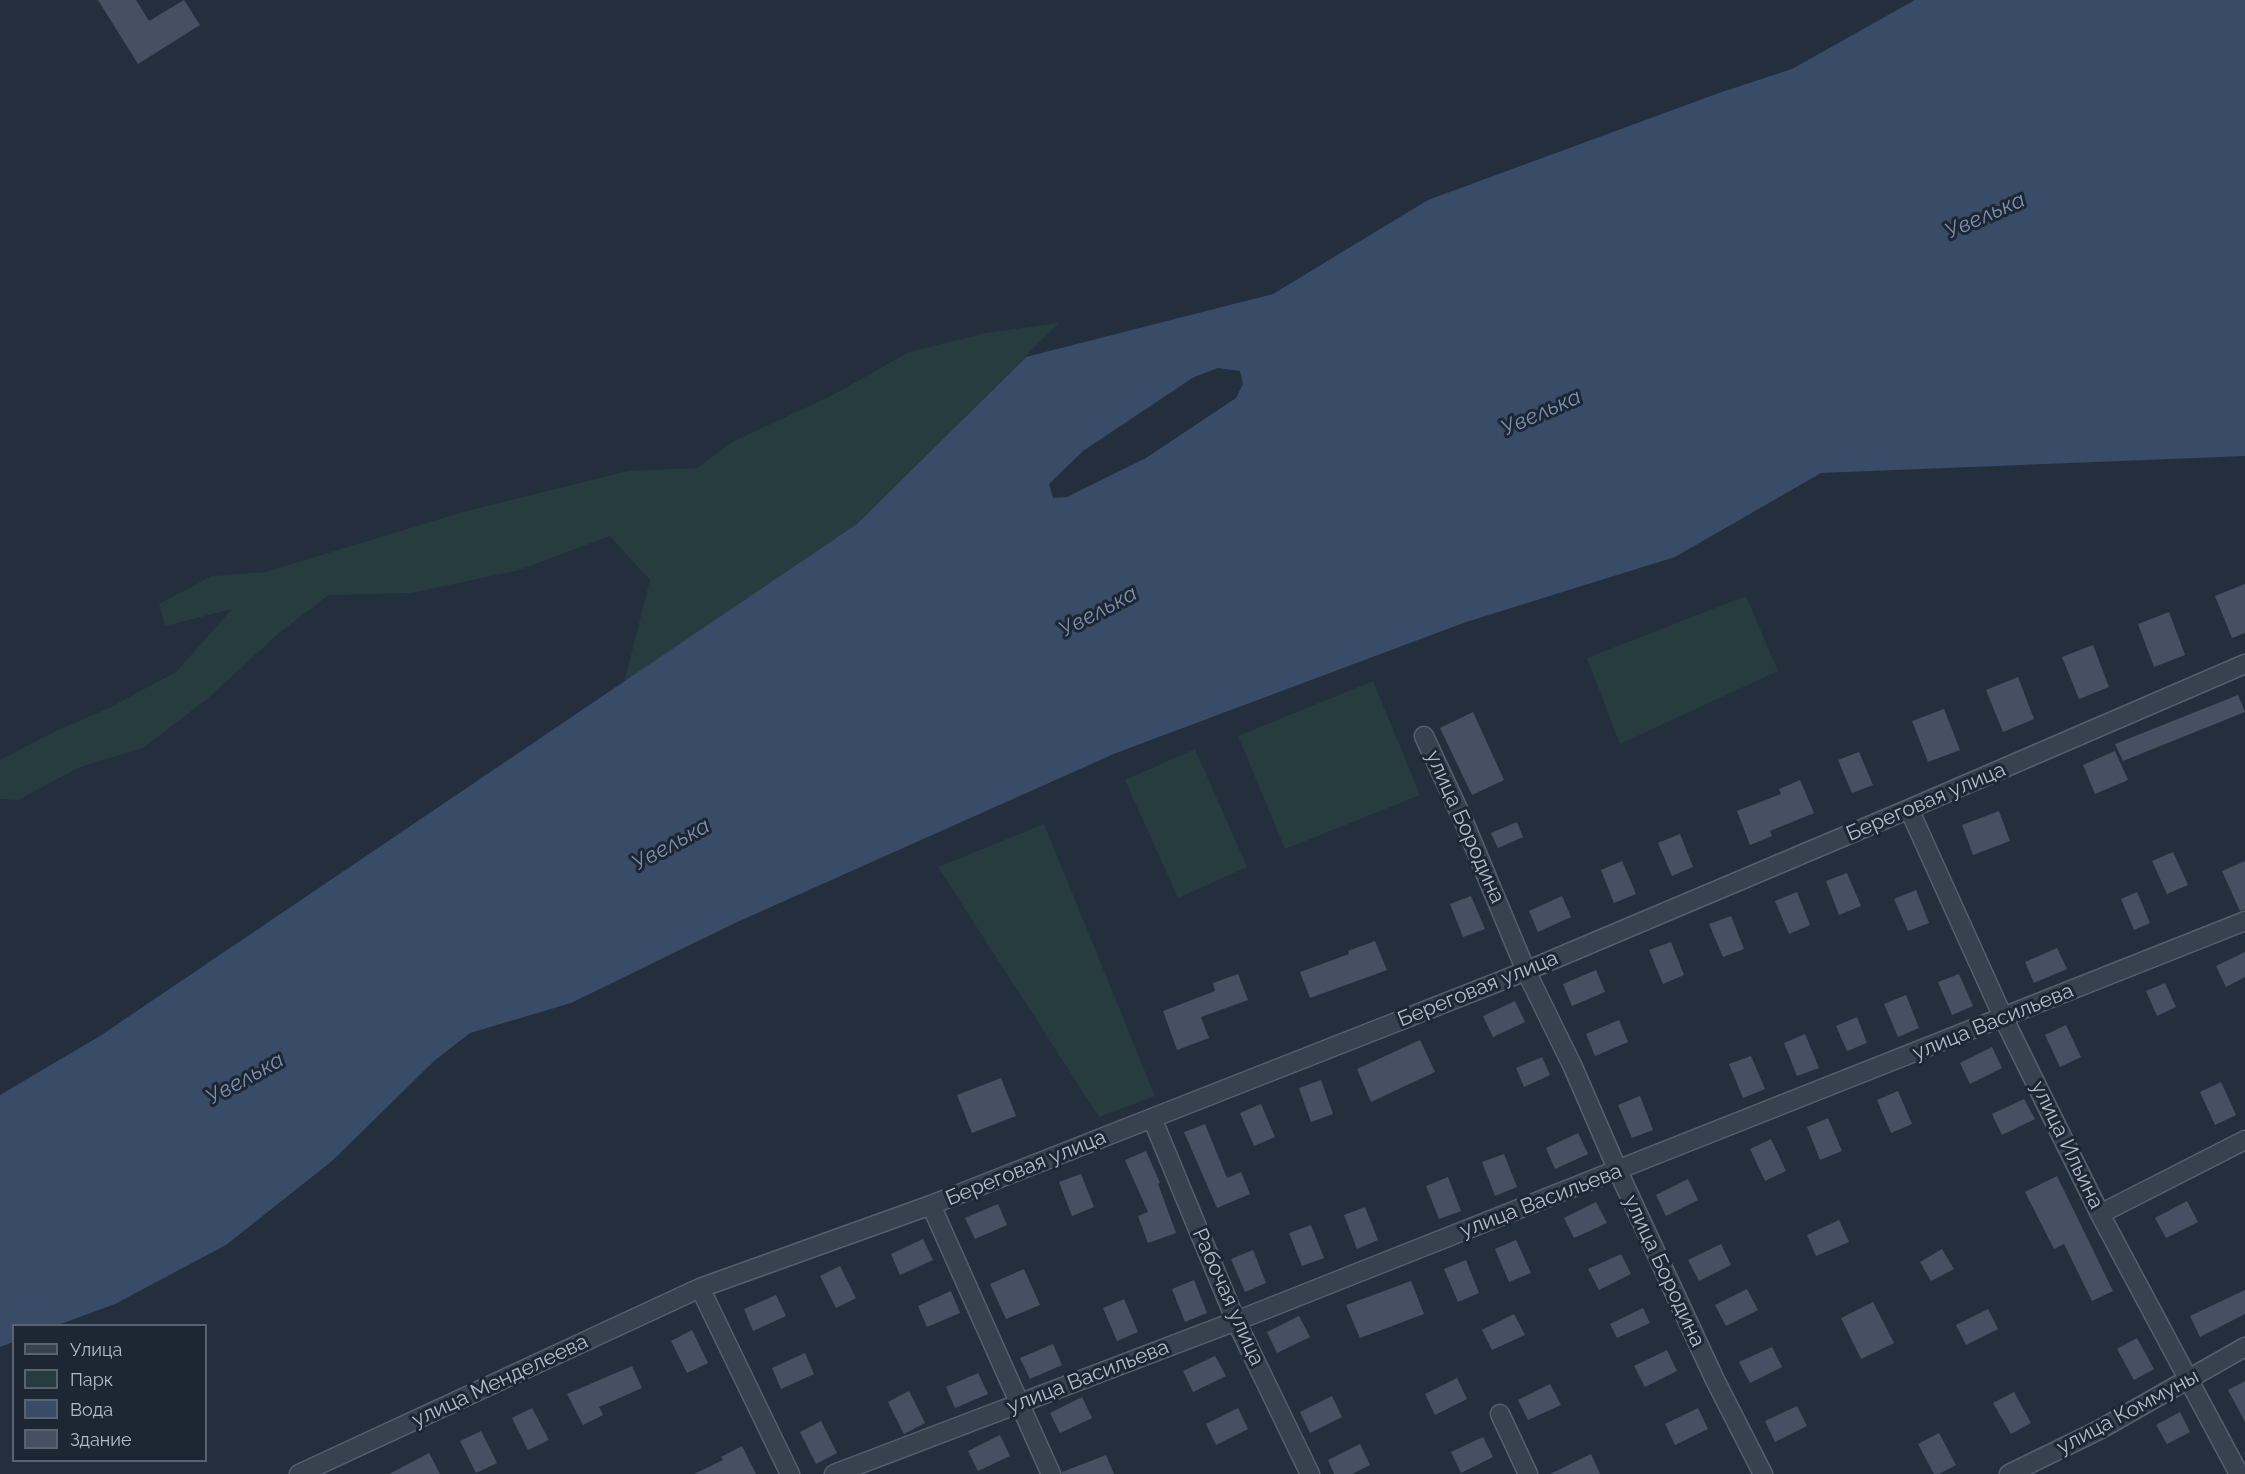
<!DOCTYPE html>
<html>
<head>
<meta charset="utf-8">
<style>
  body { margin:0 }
  #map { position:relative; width:2245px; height:1474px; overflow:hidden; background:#242f3e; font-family:Raleway,sans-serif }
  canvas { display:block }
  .legend { position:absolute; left:12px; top:1324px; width:195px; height:138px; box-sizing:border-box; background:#1d2633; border:2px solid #59626f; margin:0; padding:8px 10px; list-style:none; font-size:18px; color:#b4bcc9 }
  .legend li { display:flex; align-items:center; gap:12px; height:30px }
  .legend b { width:30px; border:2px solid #59626f }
</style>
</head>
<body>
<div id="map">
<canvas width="2245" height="1474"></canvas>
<ul class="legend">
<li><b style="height:8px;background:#38414e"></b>Улица</li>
<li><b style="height:16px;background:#263c3f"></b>Парк</li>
<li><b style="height:16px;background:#394c67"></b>Вода</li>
<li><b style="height:16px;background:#455162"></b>Здание</li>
</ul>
</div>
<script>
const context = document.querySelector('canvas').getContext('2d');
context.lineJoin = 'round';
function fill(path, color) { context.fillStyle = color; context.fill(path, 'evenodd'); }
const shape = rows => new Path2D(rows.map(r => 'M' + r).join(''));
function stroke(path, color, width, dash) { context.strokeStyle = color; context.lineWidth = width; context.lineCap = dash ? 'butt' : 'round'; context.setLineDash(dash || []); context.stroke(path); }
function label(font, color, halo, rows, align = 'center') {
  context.font = font + ' Raleway,sans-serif'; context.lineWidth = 6; context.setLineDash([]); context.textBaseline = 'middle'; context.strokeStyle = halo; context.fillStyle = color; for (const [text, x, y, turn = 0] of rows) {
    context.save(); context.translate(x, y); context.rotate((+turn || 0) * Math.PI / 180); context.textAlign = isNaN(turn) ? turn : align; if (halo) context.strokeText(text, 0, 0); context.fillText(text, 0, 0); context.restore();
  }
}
const green = shape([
  [1059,323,857,524,624,683,650,580,610,536,519,570,412,593,329,595,280,632,207,699,143,748,80,767,18,800,0,799,0,760,56,731,109,708,176,672,232,609,165,626,159,604,212,576,265,572,467,511,628,471,697,468,734,441,831,396,909,352,986,333],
  [1746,596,1778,671,1620,744,1587,658],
  [1373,681,1420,795,1285,849,1238,736],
  [1195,749,1247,867,1178,898,1125,780],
  [1044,824,1155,1096,1099,1117,938,867]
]);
const water = shape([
  [1915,0,2245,0,2245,456,1821,473,1675,557,1466,622,1116,753,735,923,571,1003,470,1033,434,1061,332,1161,226,1245,115,1304,58,1325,14,1326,13,1342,0,1347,0,1095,100,1036,857,524,1026,357,1273,294,1428,200,1719,93,1792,69],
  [1218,368,1240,371,1243,384,1236,398,1146,458,1067,497,1053,498,1049,484,1083,451,1194,377]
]);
const building = shape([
  [98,0,136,0,149,21,184,0,200,25,138,64],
  [2245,584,2245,633,2232,638,2215,596],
  [2169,612,2185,655,2154,667,2138,624],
  [2093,645,2109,687,2079,699,2062,657],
  [2018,677,2034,719,2003,732,1986,690],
  [2238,695,2245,712,2123,761,2115,744],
  [1944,709,1960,750,1928,762,1912,721],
  [1473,712,1504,780,1472,795,1440,728],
  [2115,751,2128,780,2095,794,2083,765],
  [1859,752,1873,785,1852,793,1838,760],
  [1800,780,1814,813,1770,831,1772,836,1750,845,1737,811,1781,794,1779,789],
  [1999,811,2010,841,1973,855,1962,825],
  [1517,822,1523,837,1498,848,1491,833],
  [1680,834,1693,867,1672,876,1658,843],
  [2173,852,2188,885,2167,894,2152,861],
  [1622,861,1636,894,1614,903,1601,870],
  [2245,861,2245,910,2240,911,2222,871],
  [1847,873,1861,906,1839,915,1826,881],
  [1916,890,1929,923,1908,931,1894,899],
  [1797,892,1810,925,1789,934,1775,901],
  [2137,892,2150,923,2134,930,2121,899],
  [1471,896,1485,929,1463,937,1450,904],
  [1562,896,1571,917,1538,932,1529,911],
  [1731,916,1744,949,1723,957,1709,924],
  [1375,941,1387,970,1310,998,1300,972,1349,954,1348,951],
  [1671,942,1684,975,1663,984,1649,950],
  [2057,948,2067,969,2034,983,2025,962],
  [2245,952,2245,977,2226,987,2216,966],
  [1596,970,1605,992,1572,1006,1563,984],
  [1238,974,1248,1000,1201,1017,1209,1038,1177,1050,1163,1011,1215,991,1213,983],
  [1959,974,1973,1006,1952,1015,1938,982],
  [2165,983,2176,1007,2157,1016,2146,991],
  [1906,995,1919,1028,1898,1037,1884,1004],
  [1515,1001,1525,1022,1493,1037,1483,1016],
  [1857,1017,1867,1043,1847,1051,1836,1026],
  [1619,1020,1628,1042,1595,1056,1586,1034],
  [2066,1025,2081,1057,2060,1067,2045,1035],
  [1805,1034,1819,1068,1797,1076,1784,1043],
  [1420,1040,1435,1072,1371,1102,1357,1069],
  [1992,1047,2002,1068,1970,1084,1960,1063],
  [1751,1056,1765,1089,1743,1098,1729,1064],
  [1542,1057,1550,1075,1524,1087,1516,1068],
  [1001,1078,1016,1116,972,1133,957,1095],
  [1321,1080,1333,1114,1311,1122,1299,1088],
  [2221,1082,2236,1115,2215,1125,2200,1092],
  [1898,1091,1912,1124,1891,1133,1877,1100],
  [1640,1096,1653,1130,1632,1138,1618,1105],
  [2024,1099,2035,1119,2002,1135,1992,1114],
  [1261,1104,1275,1137,1254,1146,1240,1113],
  [1828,1118,1842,1151,1820,1160,1807,1127],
  [1205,1124,1227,1178,1241,1172,1250,1194,1217,1208,1184,1132],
  [1578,1133,1588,1154,1555,1169,1546,1148],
  [1771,1139,1786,1171,1765,1181,1750,1149],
  [1146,1151,1160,1183,1158,1184,1176,1233,1148,1243,1138,1216,1148,1212,1125,1160],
  [1504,1154,1517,1187,1495,1196,1482,1162],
  [1081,1174,1094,1207,1072,1216,1059,1182],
  [2057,1176,2113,1291,2092,1301,2064,1244,2054,1249,2025,1192],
  [1448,1177,1461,1211,1439,1219,1426,1186],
  [1688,1179,1698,1200,1666,1216,1656,1195],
  [2187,1201,2198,1222,2166,1238,2155,1218],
  [1596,1202,1607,1223,1574,1238,1564,1218],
  [998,1204,1007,1225,975,1239,965,1218],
  [1365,1207,1378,1240,1357,1249,1344,1215],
  [1839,1220,1849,1242,1816,1256,1807,1235],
  [1311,1225,1324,1258,1302,1266,1289,1233],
  [923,1239,933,1260,900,1275,891,1254],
  [1516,1240,1531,1273,1509,1282,1495,1249],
  [1721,1244,1731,1265,1699,1281,1688,1260],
  [1942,1249,1954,1269,1931,1281,1920,1262],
  [1253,1250,1266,1283,1245,1292,1231,1259],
  [1621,1254,1631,1274,1599,1290,1588,1269],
  [1466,1260,1479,1293,1458,1302,1444,1269],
  [840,1266,856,1298,836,1308,820,1276],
  [1024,1269,1040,1305,1006,1319,990,1284],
  [1194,1280,1207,1313,1185,1322,1172,1289],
  [1411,1281,1424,1314,1360,1338,1346,1305],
  [1747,1289,1758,1310,1726,1326,1715,1305],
  [2245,1290,2245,1314,2200,1337,2190,1316],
  [951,1291,960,1313,927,1327,918,1306],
  [776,1295,786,1316,753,1331,744,1309],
  [1124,1299,1138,1332,1117,1341,1103,1308],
  [1873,1302,1894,1343,1861,1359,1841,1318],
  [1643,1308,1650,1323,1617,1338,1610,1324],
  [1988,1309,1998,1329,1966,1345,1956,1325],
  [1514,1314,1525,1335,1492,1350,1482,1330],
  [1299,1316,1310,1337,1277,1353,1267,1332],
  [692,1330,708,1363,687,1373,671,1341],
  [2137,1338,2154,1369,2134,1380,2117,1349],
  [1053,1344,1062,1365,1030,1379,1020,1358],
  [1772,1347,1782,1367,1750,1383,1739,1362],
  [1667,1350,1677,1371,1645,1387,1634,1366],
  [805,1353,814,1374,781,1389,772,1368],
  [1215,1356,1226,1376,1193,1392,1183,1371],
  [632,1366,642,1388,599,1407,603,1415,583,1425,567,1394],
  [978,1373,988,1394,955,1408,946,1387],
  [1457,1378,1467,1399,1435,1415,1425,1394],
  [2245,1381,2245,1422,2228,1390],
  [1550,1384,1561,1405,1528,1420,1518,1400],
  [909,1391,925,1423,904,1434,888,1402],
  [2014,1392,2031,1423,2011,1434,1993,1403],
  [1332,1396,1342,1417,1310,1433,1300,1412],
  [1082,1397,1092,1418,1060,1433,1050,1413],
  [1797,1406,1807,1426,1775,1442,1765,1421],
  [532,1408,549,1440,528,1450,512,1418],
  [1238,1408,1248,1429,1216,1445,1206,1424],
  [1698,1408,1708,1429,1675,1445,1665,1424],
  [2180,1412,2190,1432,2167,1444,2156,1425],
  [821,1421,837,1453,816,1464,800,1432],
  [481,1431,497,1463,476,1473,460,1441],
  [1939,1433,1956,1465,1939,1474,1934,1474,1918,1444],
  [1000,1435,1010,1456,978,1471,968,1451],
  [1483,1437,1493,1457,1461,1473,1451,1452],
  [1360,1444,1370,1465,1352,1474,1334,1474,1328,1460],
  [742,1446,756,1474,694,1474,723,1460,721,1457],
  [429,1453,440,1474,389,1474],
  [1591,1454,1600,1474,1550,1474],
  [1106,1455,1114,1474,1062,1474,1062,1472]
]);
const street = shape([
  [1424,736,1464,822,1526,971,1573,1067,1618,1171,1715,1380,1763,1474],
  [1909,809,2003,1017,2100,1214,2239,1474],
  [1152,1118,1236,1321,1310,1474],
  [931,1205,1051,1474],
  [2100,1214,2245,1140],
  [700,1288,790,1474],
  [1500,1414,1528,1474],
  [299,1474,700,1288,931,1205,1526,971,1909,809,2245,664],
  [834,1474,1236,1321,2245,921],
  [2009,1474,2099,1430,2245,1347]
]);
const streetNames = [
  ["Береговая улица",1926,802,-23],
  ["улица Бородина",1465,827,66],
  ["Береговая улица",1478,989,-22],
  ["улица Васильева",1993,1022,-22],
  ["улица Ильина",2067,1145,64],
  ["Береговая улица",1026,1168,-22],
  ["улица Васильева",1541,1201,-21],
  ["улица Бородина",1664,1271,65],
  ["Рабочая улица",1228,1297,66],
  ["улица Васильева",1088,1377,-21],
  ["улица Менделеева",500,1381,-25],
  ["улица Коммуны",2128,1412,-28]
];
const waterNames = [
  ["Увелька",1985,216,-24],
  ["Увелька",1541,413,-24],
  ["Увелька",1098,612,-28],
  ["Увелька",671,845,-29],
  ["Увелька",245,1079,-29]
];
fill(green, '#263c3f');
fill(water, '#394c67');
fill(building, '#455162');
stroke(street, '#565f6c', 21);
stroke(street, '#38414e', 18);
label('21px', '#b4bcc9', '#1d2633', streetNames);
label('italic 22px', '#7c92b1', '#1d2633', waterNames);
</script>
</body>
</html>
